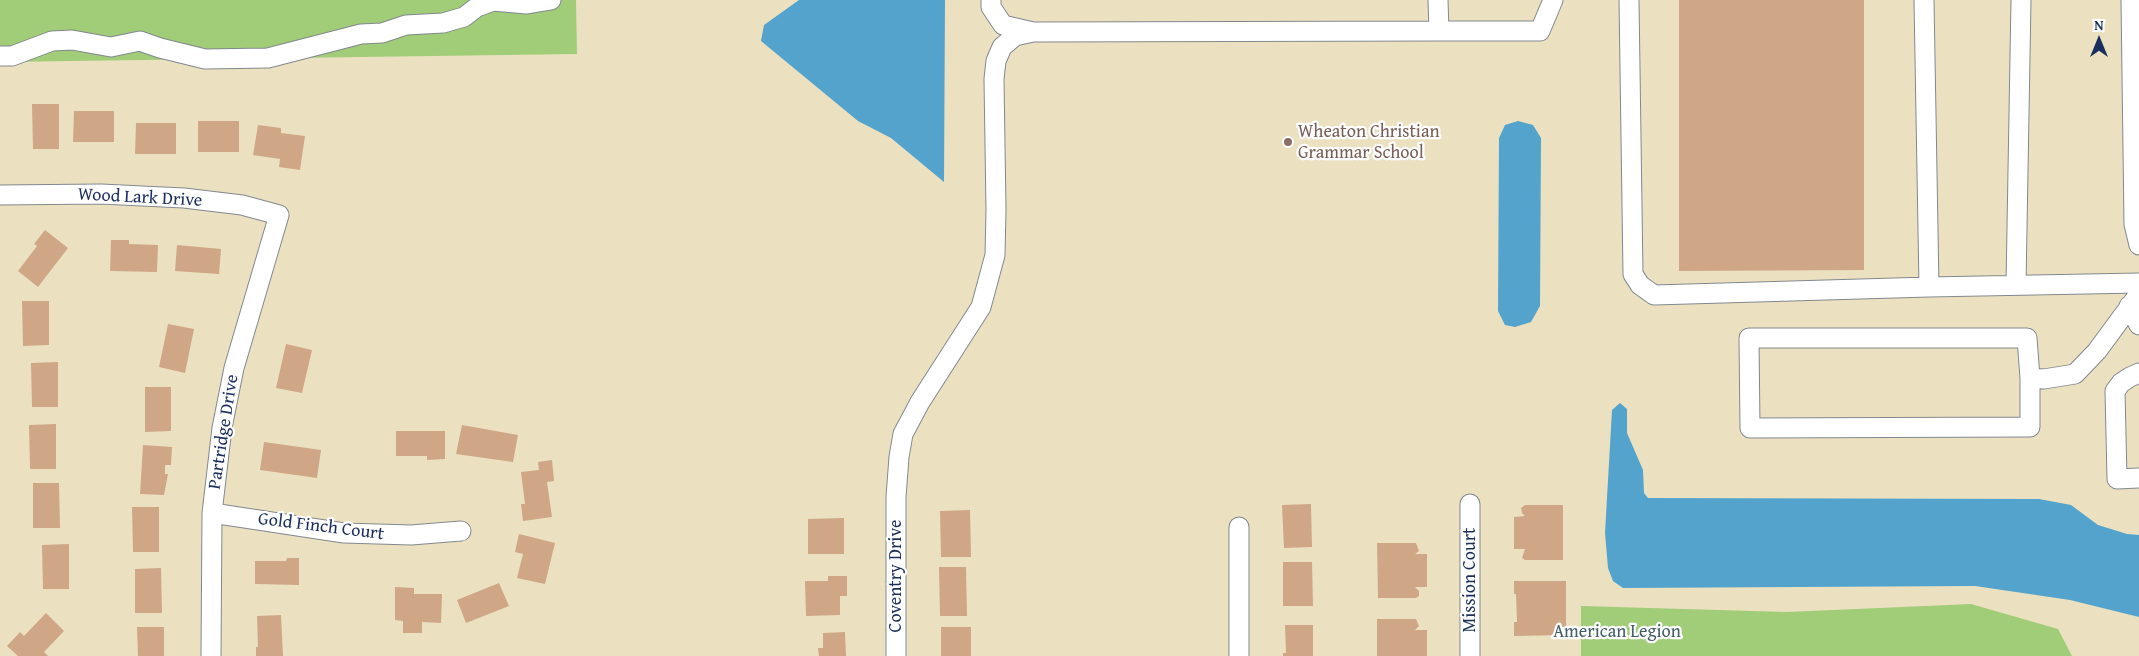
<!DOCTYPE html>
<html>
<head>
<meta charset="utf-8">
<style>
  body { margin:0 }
  #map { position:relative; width:2139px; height:656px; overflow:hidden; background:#ebe1c0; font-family:"Gentium Book Plus",serif }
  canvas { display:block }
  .north { position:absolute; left:2074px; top:15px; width:50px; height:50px; -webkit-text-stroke:4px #fff; paint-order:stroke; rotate:0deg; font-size:14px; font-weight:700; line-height:20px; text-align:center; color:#1b2f5e }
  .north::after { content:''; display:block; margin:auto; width:18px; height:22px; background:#1b2f5e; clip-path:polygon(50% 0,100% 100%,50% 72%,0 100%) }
</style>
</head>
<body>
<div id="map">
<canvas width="2139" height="656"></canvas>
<div class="north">N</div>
</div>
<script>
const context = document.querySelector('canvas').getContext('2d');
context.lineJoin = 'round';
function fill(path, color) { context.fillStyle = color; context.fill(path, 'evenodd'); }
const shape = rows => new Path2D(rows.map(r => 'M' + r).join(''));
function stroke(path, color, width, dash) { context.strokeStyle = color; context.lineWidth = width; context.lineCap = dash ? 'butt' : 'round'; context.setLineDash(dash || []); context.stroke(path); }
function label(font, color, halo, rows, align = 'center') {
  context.font = font + ' "Gentium Book Plus",serif'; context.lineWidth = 4.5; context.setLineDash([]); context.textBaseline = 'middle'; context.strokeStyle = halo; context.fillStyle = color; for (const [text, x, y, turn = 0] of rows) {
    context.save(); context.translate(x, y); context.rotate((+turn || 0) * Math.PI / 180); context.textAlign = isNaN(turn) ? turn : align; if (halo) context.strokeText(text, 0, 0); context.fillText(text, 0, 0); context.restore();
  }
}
const green = shape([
  [0,0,576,0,577,54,0,62],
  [1971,604,2058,629,2072,656,1581,656,1581,606,1787,612]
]);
const water = shape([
  [799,0,945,0,944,182,891,138,858,121,761,41,764,25],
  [1518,121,1533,125,1541,138,1540,306,1531,322,1515,327,1505,325,1498,311,1499,138,1505,125],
  [1620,403,1627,409,1627,433,1643,470,1644,493,1648,498,2039,499,2071,505,2098,525,2127,534,2139,535,2139,617,2070,600,1975,586,1623,588,1613,581,1608,568,1605,533,1612,410]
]);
const building = shape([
  [1679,0,1864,0,1864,270,1679,271],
  [32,104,59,104,59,149,33,149],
  [74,111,114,111,114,142,73,142],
  [198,121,239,121,239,152,198,152],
  [136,123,176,123,176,154,135,154],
  [258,125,281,128,281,133,305,136,300,170,279,167,280,159,253,155],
  [45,230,68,248,38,287,18,271,37,246,34,244],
  [111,240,129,240,129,244,158,245,157,272,110,271],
  [177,245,221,249,219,274,175,271],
  [22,301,49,301,49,345,23,346],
  [168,324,194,329,185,373,159,367],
  [286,344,312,350,302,393,276,388],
  [58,362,58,407,32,407,31,363],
  [145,387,171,387,171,431,145,432],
  [56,424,56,469,30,469,29,425],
  [462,425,518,435,513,462,456,454],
  [396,431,445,431,445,459,427,460,427,456,396,456],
  [264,442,321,450,317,478,260,470],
  [143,445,172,447,171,465,165,465,165,474,168,474,164,495,140,494],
  [552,460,554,481,547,482,552,517,523,521,521,504,525,504,521,472,539,470,538,462],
  [33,483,59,483,60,528,33,528],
  [1311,504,1312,547,1284,548,1282,505],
  [1525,505,1563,505,1563,560,1525,560,1522,558,1525,549,1514,549,1514,517,1525,516,1522,513,1521,508],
  [132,507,159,507,159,552,133,552],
  [970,510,971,557,941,557,940,511],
  [844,518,844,554,808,554,808,519],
  [519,534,555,543,545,584,517,578,523,554,515,552],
  [1377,543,1416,543,1419,551,1415,554,1427,554,1427,587,1415,587,1419,591,1419,596,1416,598,1378,598],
  [69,544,69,589,43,589,42,545],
  [287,558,299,558,299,585,255,584,255,561,286,561],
  [1283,562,1312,562,1313,606,1283,606],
  [939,567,966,567,967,616,940,616],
  [161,568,162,613,135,613,135,569],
  [828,576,847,576,847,596,840,596,840,615,806,616,805,581,828,581],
  [1514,581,1566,581,1566,635,1514,636,1514,622,1517,622,1516,594,1514,594],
  [499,583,509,606,466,623,457,600],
  [395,587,414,588,414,594,442,594,441,623,422,622,422,633,403,633,403,621,395,620],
  [46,613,64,631,44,652,48,656,18,656,7,646,20,632,24,636],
  [281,615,283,656,256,656,256,647,258,647,257,616],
  [1377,619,1416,619,1419,626,1415,630,1427,630,1427,656,1377,656],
  [1285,625,1313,625,1313,656,1283,656,1283,653,1286,653],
  [137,627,164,627,164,656,138,656],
  [941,627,971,627,971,656,941,656],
  [845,632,846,656,819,656,818,648,823,648,823,633]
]);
const minor = shape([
  [991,0,991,7,1003,25,1033,32,1439,31,1438,0],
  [1629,0,1633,274,1640,285,1654,295,1929,287,2139,283],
  [1924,0,1929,287],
  [2131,0,2134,224,2139,245],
  [1439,31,1540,31,1553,0],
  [0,56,12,56,52,41,72,40,111,47,140,41,160,48,205,59,268,58,361,34,382,33,406,25,443,23,464,17,477,7,493,1,527,4,551,0],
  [0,195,101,194,184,198,242,205,279,215,234,368,222,428,212,513,211,656],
  [2016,285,2021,0],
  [2129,306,2139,325],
  [2139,373,2130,377,2121,383,2115,391,2117,479,2139,478],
  [2030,378,2027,338,1749,338,1750,428,2030,427,2030,378,2044,379,2075,374,2097,351,2139,294],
  [1470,504,1470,656],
  [212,513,344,533,411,535,461,531],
  [1239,527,1239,656],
  [896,656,896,497,899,457,903,434,920,402,981,307,995,255,996,210,994,79,996,61,1002,47,1015,36,1033,32]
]);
const markers = [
  [1288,142,5,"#8d6e63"]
];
const educationNames = [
  ["Wheaton Christian",1298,132],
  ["Grammar School",1298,153]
];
const streetNames = [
  ["Wood Lark Drive",140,198,3],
  ["Partridge Drive",224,432,-81],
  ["Gold Finch Court",321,527,7],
  ["Coventry Drive",896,576,-90],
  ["Mission Court",1470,580,-90]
];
const parkNames = [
  ["American Legion",1617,632]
];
fill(green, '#a1cc78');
fill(water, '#53a3cd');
fill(building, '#cfa686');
stroke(minor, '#83888f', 21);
stroke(minor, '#fff', 19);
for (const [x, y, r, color] of markers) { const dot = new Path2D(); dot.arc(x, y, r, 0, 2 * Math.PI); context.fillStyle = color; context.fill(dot); stroke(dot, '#fff', 2); }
label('18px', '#785e54', '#fff', educationNames, 'left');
label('18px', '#1b2f5e', '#fff', streetNames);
label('18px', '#435e66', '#fff', parkNames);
</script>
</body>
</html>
